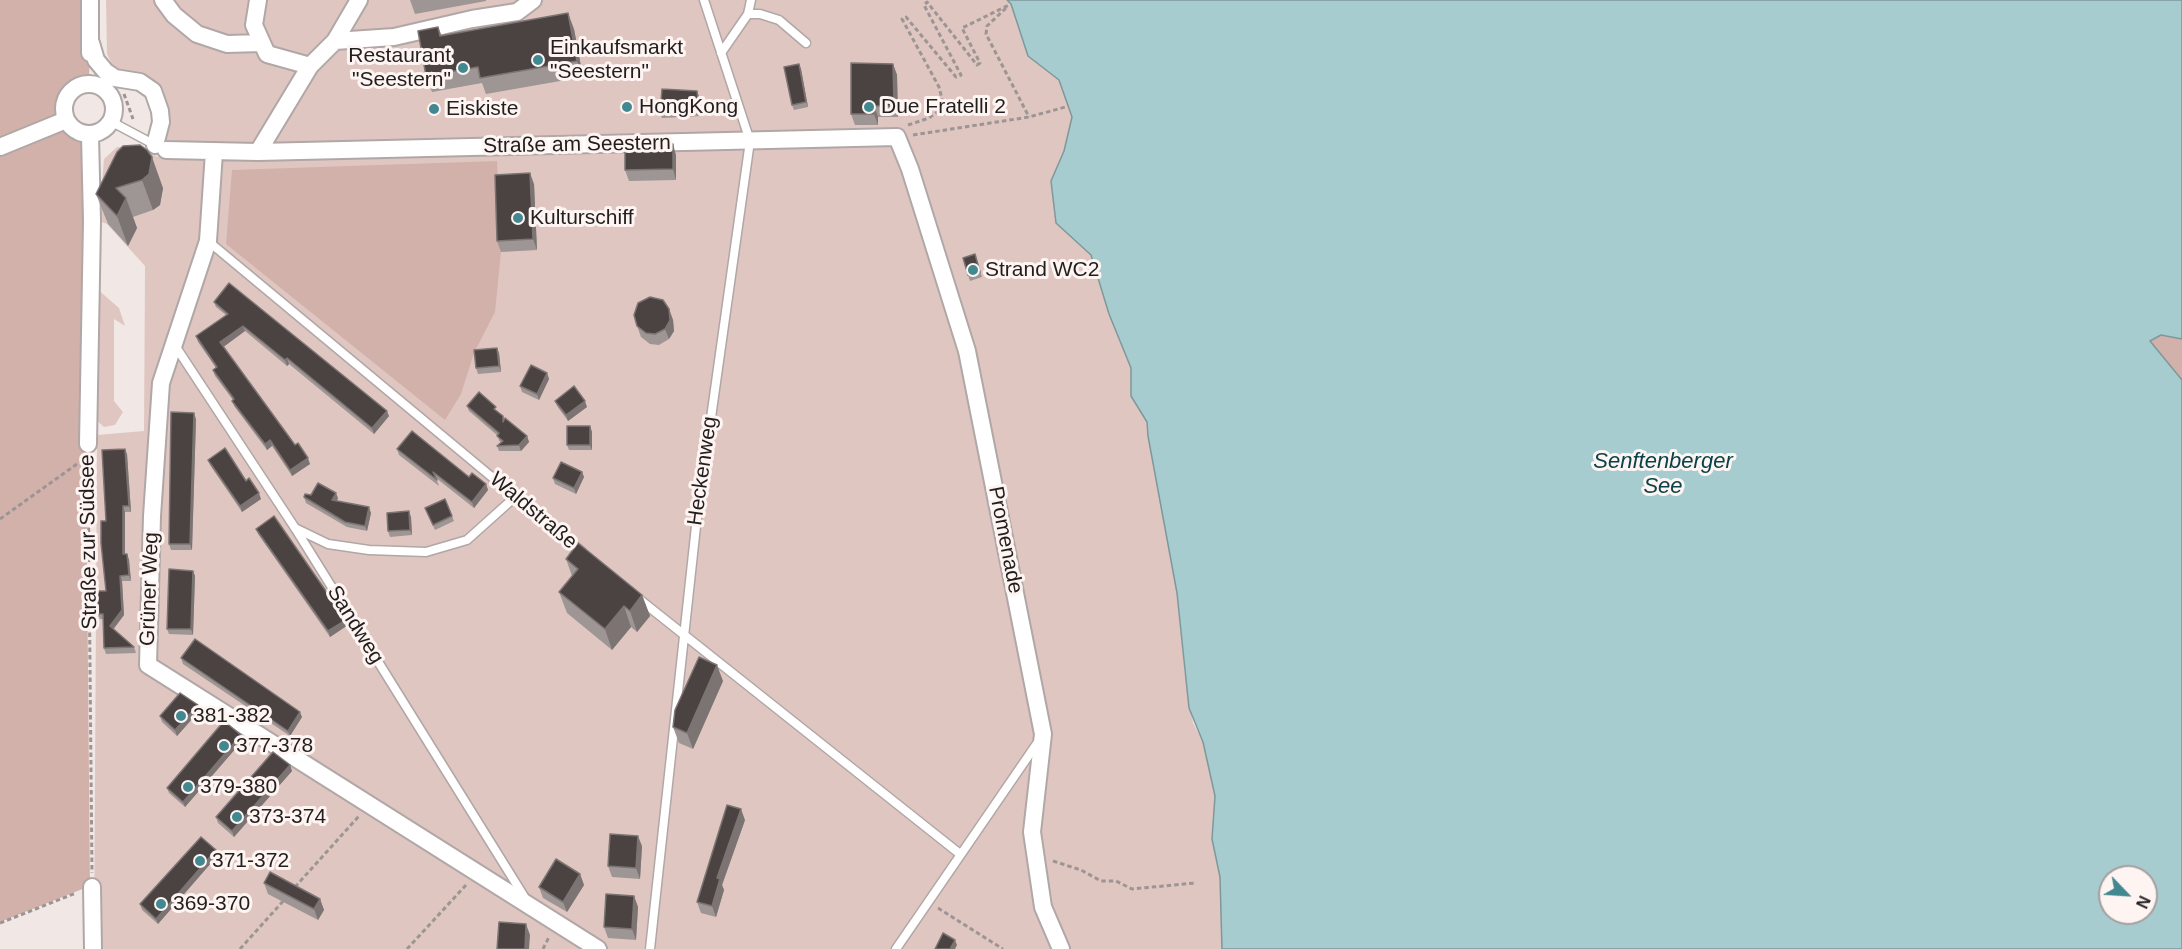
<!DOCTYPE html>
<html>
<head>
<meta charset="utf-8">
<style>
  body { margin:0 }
  #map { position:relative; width:2182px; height:949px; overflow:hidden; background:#f1e8e6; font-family:Helvetica,sans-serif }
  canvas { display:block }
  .north { position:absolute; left:2098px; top:865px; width:60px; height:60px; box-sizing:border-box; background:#fef5f3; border:2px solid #a69f9e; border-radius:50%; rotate:115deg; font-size:16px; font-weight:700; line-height:24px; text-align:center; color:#211e1e }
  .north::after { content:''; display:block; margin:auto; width:21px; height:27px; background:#418890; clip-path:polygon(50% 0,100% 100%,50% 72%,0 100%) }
</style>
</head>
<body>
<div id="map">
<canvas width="2182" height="949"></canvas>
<div class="north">N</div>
</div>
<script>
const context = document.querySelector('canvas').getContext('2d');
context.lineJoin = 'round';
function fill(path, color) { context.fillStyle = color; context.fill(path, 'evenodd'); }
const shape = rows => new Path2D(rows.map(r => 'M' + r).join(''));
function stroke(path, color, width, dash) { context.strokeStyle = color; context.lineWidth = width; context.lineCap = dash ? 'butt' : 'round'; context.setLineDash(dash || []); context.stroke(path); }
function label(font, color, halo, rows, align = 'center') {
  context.font = font + ' Helvetica,sans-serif'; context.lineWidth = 6; context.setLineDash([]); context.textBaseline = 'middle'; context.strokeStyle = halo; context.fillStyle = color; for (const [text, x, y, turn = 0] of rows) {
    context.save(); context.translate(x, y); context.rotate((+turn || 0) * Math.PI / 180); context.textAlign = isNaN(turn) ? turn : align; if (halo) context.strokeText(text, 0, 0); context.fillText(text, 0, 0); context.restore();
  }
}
const green = shape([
  [106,0,1007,0,1011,4,1028,56,1059,80,1073,117,1064,151,1051,181,1056,223,1091,255,1109,314,1131,368,1131,396,1147,422,1148,436,1177,593,1185,674,1193,723,1203,742,1215,796,1212,839,1220,877,1222,949,94,949,97,435,144,431,145,266,107,224,99,221,104,159,117,147,137,148,159,157,167,134,168,115,162,93,116,72,107,54],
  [96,288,119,308,125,326,114,319,114,401,123,412,115,425,104,427,96,420]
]);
const forest = shape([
  [0,0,89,0,90,43,89,83,75,87,66,98,64,106,70,126,82,134,89,268,86,453,90,886,0,922],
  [497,161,501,252,495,312,474,353,461,394,445,420,226,244,232,170],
  [2161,335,2182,339,2182,380,2150,341]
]);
const water = shape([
  [1007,0,2182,0,2182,339,2161,335,2150,341,2182,380,2182,949,1222,949,1220,877,1212,839,1215,796,1203,742,1189,708,1177,593,1148,436,1147,422,1131,396,1131,368,1109,314,1091,255,1056,223,1051,181,1064,151,1072,117,1059,80,1028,56,1011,4,1007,0],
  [2110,877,2146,877,2146,913,2110,913,2110,877]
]);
const path = shape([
  [1006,8,987,26,986,34,1029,117],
  [124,94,133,119],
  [908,125,929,118,944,107,939,87,902,19,906,17,956,77,961,75,924,5,927,2,977,65,980,63,962,28,1011,4],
  [913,135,1029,117,1069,106],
  [88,460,92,873],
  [0,519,84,459],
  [1053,861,1081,870,1101,881,1116,881,1132,889,1195,883],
  [295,887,359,816],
  [938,908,1003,949],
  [0,923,76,893],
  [240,949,285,899],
  [407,949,467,884],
  [543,949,549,937]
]);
const lane = shape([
  [748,14,760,14,779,20,806,43],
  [721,53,748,14,751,0],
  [112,122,157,146],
  [208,241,582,552],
  [174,344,295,528,525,898],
  [295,528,328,544,369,550,426,552,467,540,515,497],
  [639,599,960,854],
  [650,949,697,517,750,141,704,0],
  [896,949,1040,739]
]);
const street = shape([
  [90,0,90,53],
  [163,0,174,15,197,34,227,44,262,43],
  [258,0,254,25,267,54,310,66],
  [335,41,359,0],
  [91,43,96,60,106,72,115,78,140,82,153,91,160,111,161,122,155,145],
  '64 109a25 25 0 1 1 50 0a25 25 0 1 1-50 0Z',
  [0,147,66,120],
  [166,150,258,152,897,137,910,169,967,351,1043,734,1032,832,1043,907,1061,949],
  [214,152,208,241,161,383,152,516,148,665,598,949],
  [258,152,310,66,335,41,394,37,472,19,517,12,533,0],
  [88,444,92,221,90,135],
  [92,887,93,949]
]);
const wall = shape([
  [410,0,486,0,486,1,415,14],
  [438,27,442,36,574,29,583,77,486,94,482,83,432,92,426,76],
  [893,64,897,75,898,117,878,117,878,125,855,125,851,114],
  [801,69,808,107,794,110,792,105],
  [697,91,699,97,701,116,662,118,660,113],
  [117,152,163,188,160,205,153,210,133,217,137,228,128,246,108,224,96,194],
  [676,155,676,180,629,181,625,170],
  [534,184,537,250,501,252,497,241],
  [977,260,982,277,970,281,968,275],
  [214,302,389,416,374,434,289,364,287,366,245,331,223,347,295,445,310,464,292,476,272,446,267,450,234,406,233,400,215,376,213,370,216,368,198,342,196,336,226,315,216,307],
  [669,309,673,320,674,331,669,339,659,345,650,344,641,337,637,326],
  [499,353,501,372,478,374,476,368],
  [547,373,549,379,539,400,522,392,520,386],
  [555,401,587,407,568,421,557,406],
  [467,406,503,416,504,420,527,436,529,442,521,451,499,451,497,446,501,442,499,441,498,436,469,411],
  [196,419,192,550,171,550,169,544],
  [590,426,592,432,592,450,569,450,567,445],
  [397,449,486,484,488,490,474,508,436,478,439,486,399,455],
  [127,454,131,512,125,512,125,554,127,554,129,560,131,581,122,581,124,615,113,629,134,647,136,653,106,654,104,648,103,619,100,619,98,614,106,591,106,521],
  [208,460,261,499,242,512,210,465],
  [582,472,584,477,576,494,555,484,553,478],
  [311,495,338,498,337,501,371,513,367,531,347,527,306,503,304,497],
  [445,499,454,521,435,530,425,508],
  [411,517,412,535,390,537,388,531],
  [256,529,348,625,330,637,258,534],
  [566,559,642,595,650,616,637,632,631,627,612,650,567,613,559,592,572,576],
  [193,571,195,576,193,635,169,634,167,629],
  [181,658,302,717,290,736,183,664],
  [723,681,693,749,679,743,673,727],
  [200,710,177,736,162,722,160,716],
  [241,735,243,740,185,807,169,793,167,788],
  [290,765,292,771,234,837,218,823,216,817],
  [745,820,722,885,724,890,716,917,701,913,697,902],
  [642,846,640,879,612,877,608,866],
  [216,850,218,855,158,924,142,910,140,904],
  [580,874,584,885,567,912,543,898,539,887],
  [264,883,320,899,324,910,318,920,268,894],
  [634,896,638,907,636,940,608,938,604,927]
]);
const shadedWall = shape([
  [568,13,574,29,583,77,577,61],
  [799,64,801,69,808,107,806,102],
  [893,64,897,75,898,117,894,106],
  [697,91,699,97,701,116,699,111],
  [874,106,878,117,878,125,874,114],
  [673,144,676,155,676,180,673,169],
  [152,157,163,188,160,205,153,210,142,180],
  [530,173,534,184,537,250,533,239],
  [126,198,137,228,128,246,117,216],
  [669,309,673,320,674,331,669,339,665,329],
  [243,326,245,331,222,348,220,342],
  [497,348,499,353,501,372,499,366],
  [287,358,289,364,287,366,285,360],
  [547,373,549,379,539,400,537,394],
  [585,401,587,407,568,421,566,415],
  [387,411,389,416,374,434,372,428],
  [194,413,196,419,192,550,190,544],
  [590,426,592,432,592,450,590,445],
  [527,436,529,442,521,451,519,445],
  [270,440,272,446,267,450,265,444],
  [125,449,127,454,131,512,129,506],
  [308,458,310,464,292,476,290,470],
  [582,472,584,477,576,494,574,488],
  [486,484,488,490,474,508,472,502],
  [259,493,261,499,242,512,240,506],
  [336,493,338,498,334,505,332,500],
  [123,506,125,512,125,560,123,554],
  [369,507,371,513,367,531,365,526],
  [409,511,411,517,412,535,410,530],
  [127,554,129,560,131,581,129,575],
  [193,571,195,576,193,635,191,629],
  [120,576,122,581,124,615,112,631,110,626],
  [642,595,650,616,637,632,630,611],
  [624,606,631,627,612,650,605,629],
  [346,620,348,625,330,637,328,631],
  [717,665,723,681,693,749,687,733],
  [198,705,200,710,177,736,175,730],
  [300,712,302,717,290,736,288,731],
  [241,735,243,740,185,807,183,802],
  [290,765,292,771,234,837,232,831],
  [741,809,745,820,722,885,724,890,716,917,712,906,717,878],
  [638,836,642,846,640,879,636,868],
  [216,850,218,855,158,924,156,919],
  [580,874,584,885,567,912,563,902],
  [634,896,638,907,636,940,632,929],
  [320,899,324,910,318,920,314,909],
  [526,924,530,935,529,949,525,949],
  [955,940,957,945,955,949,950,949]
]);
const building = shape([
  [568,13,577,61,480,78,478,67,426,76,418,31,438,27,440,36,568,13],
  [851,63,893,64,894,106,874,106,874,114,851,114,851,63],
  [799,64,806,102,792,105,784,67,799,64],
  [662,89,697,91,699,111,660,113,662,89],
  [673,144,673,169,625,170,625,145,673,144],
  [140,145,147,150,152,157,149,174,142,180,116,188,126,198,117,216,96,194,117,152,123,146,140,145],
  [530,173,533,239,497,241,495,175,530,173],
  [975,254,980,272,968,275,963,258,975,254],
  [229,283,387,411,372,428,287,358,285,360,243,326,220,342,295,445,298,443,308,458,290,470,270,440,265,444,232,401,234,399,213,370,217,367,196,336,228,314,214,302,229,283],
  [650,297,663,300,669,309,670,320,665,329,655,334,646,333,637,326,634,315,638,303,650,297],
  [497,348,499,366,476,368,474,350,497,348],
  [531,365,547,373,537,394,520,386,531,365],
  [574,386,585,401,566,415,555,401,574,386],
  [479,392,496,407,494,409,503,416,503,422,505,418,527,436,519,445,497,446,503,441,497,436,499,433,467,406,479,392],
  [171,412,194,413,190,544,169,544,171,412],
  [567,426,590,426,590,445,567,445,567,426],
  [412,431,469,477,472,473,486,484,472,502,433,472,437,480,397,449,412,431],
  [225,448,246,481,249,478,259,493,240,506,208,460,225,448],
  [125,449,129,506,123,506,123,554,127,554,129,575,120,576,122,610,110,626,134,647,104,648,103,614,98,614,97,591,106,591,101,543,101,521,106,521,102,450,125,449],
  [561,462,582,472,574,488,553,478,561,462],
  [318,483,336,493,332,500,369,507,365,526,345,522,304,497,305,494,311,495,318,483],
  [445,499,452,516,433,525,425,508,445,499],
  [409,511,410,530,388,531,387,513,409,511],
  [274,516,346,620,328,631,256,529,274,516],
  [578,543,642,595,630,611,624,606,605,629,559,592,578,569,566,559,578,543],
  [169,569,193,571,191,629,167,629,169,569],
  [195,639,300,712,288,731,181,658,195,639],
  [699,657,717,665,687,733,673,727,675,710,699,657],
  [180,693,198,705,175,730,160,716,180,693],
  [224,721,241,735,183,802,167,788,224,721],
  [273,752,290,765,232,831,216,817,273,752],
  [727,805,741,809,717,878,720,879,712,906,697,902,727,805],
  [610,834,638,836,636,868,608,866,610,834],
  [201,837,216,850,156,919,140,904,201,837],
  [556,859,580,874,563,902,539,887,556,859],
  [270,872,320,899,314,909,264,883,270,872],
  [606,894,634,896,632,929,604,927,606,894],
  [499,922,526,924,525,949,497,949,499,922],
  [943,933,955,940,950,949,935,949,943,933]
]);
const markers = [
  [538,60,6,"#418890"],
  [463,68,6,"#418890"],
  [627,107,6,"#418890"],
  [869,107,6,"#418890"],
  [434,109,6,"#418890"],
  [518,218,6,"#418890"],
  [973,270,6,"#418890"],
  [181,716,6,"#418890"],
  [224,746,6,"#418890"],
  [188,787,6,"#418890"],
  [237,817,6,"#418890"],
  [200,861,6,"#418890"],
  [161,904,6,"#418890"]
];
const poiNames = [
  ["Einkaufsmarkt",550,48],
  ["\"Seestern\"",550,72],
  ["Restaurant",451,56,"right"],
  ["\"Seestern\"",451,80,"right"],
  ["HongKong",639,107],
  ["Due Fratelli 2",881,107],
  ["Eiskiste",446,109],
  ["Kulturschiff",530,218],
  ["Strand WC2",985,270],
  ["381-382",193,716],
  ["377-378",236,746],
  ["379-380",200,787],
  ["373-374",249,817],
  ["371-372",212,861],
  ["369-370",173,904]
];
const streetNames = [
  ["Straße am Seestern",577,145,-1],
  ["Heckenweg",703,471,-82],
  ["Waldstraße",533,511,40],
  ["Promenade",1005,540,79],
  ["Straße zur Südsee",89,542,-91],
  ["Grüner Weg",150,589,-88],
  ["Sandweg",355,625,58]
];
const waterNames = [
  ["Senftenberger",1663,462],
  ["See",1663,487]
];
fill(green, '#e0c6c1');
fill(forest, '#d2b1aa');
fill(water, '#a6ccd0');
stroke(water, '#7e989b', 1.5);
stroke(lane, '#b0a7a6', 11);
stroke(street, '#b0a7a6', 20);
stroke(path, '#9c9594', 3, [4.5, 3]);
stroke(lane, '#fff', 8);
stroke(street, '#fff', 16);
fill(wall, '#9e9694');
fill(shadedWall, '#7c7473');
fill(building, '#4a4342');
stroke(building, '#7c7473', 1.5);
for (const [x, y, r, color] of markers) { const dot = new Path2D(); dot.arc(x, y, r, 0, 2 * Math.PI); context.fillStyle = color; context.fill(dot); stroke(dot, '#fef5f3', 2); }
label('21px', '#211e1e', '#fef5f3', poiNames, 'left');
label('21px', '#211e1e', '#fef5f3', streetNames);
label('italic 22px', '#094349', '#fef5f3', waterNames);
</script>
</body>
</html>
